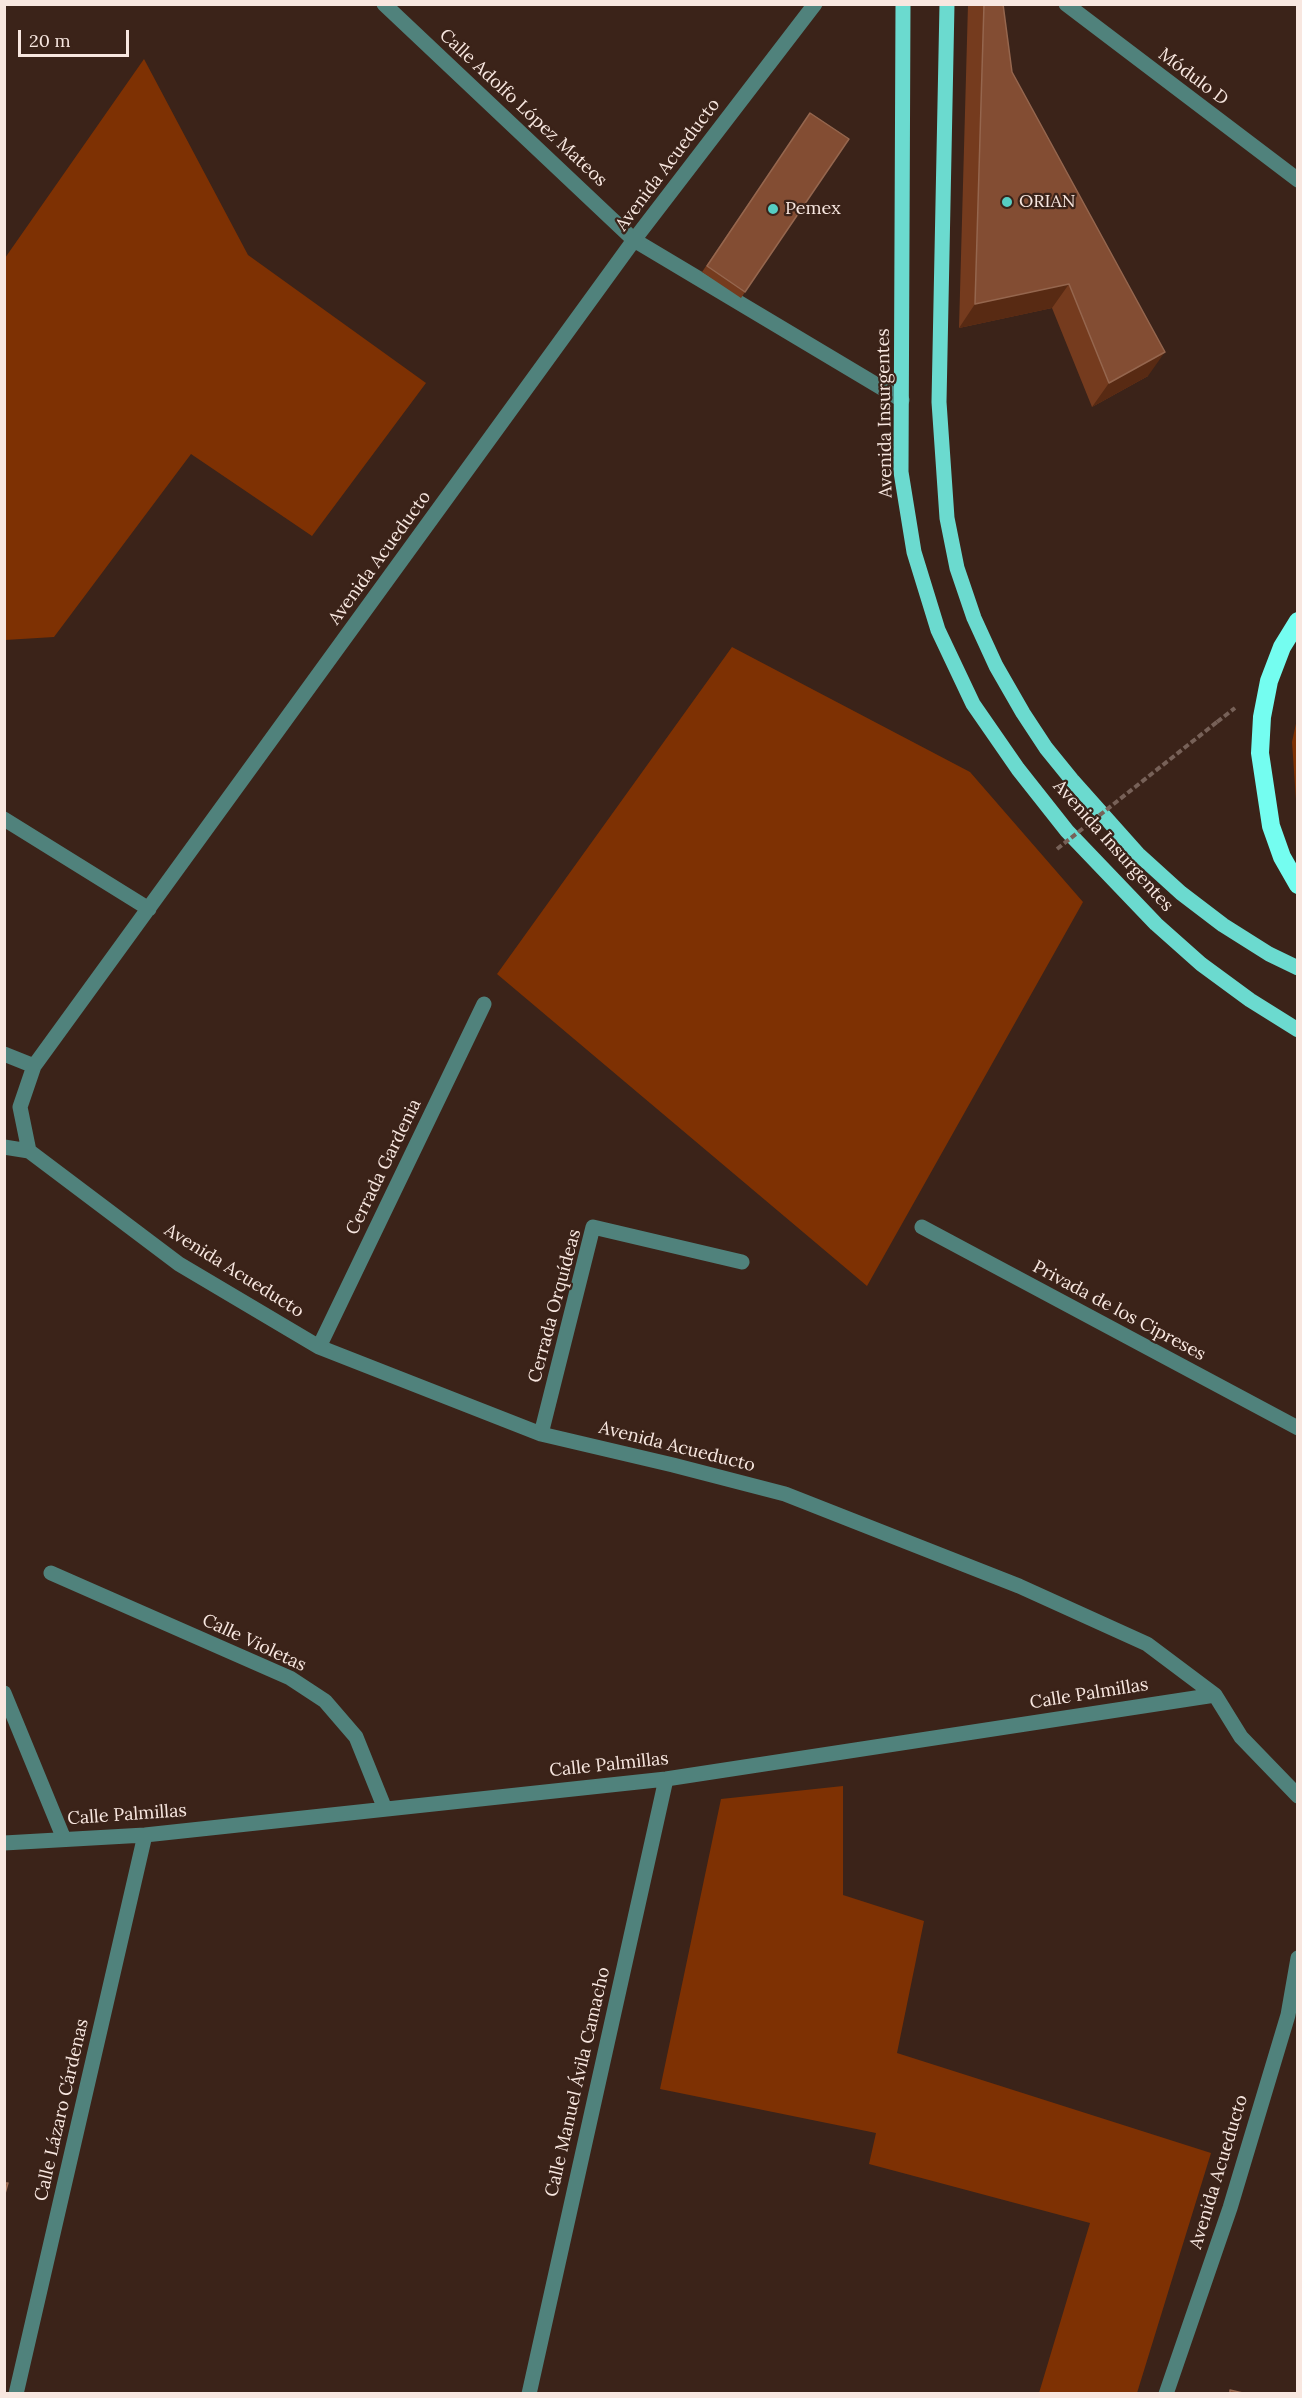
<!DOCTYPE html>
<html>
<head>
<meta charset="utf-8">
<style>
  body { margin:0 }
  #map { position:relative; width:1302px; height:2398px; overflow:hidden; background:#3b2319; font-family:Lora,serif }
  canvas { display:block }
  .frame { position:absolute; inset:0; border:6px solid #f8e7e0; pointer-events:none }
  .scale { position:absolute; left:18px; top:30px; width:111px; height:27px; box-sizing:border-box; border:3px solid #f8e7e0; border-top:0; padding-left:8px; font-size:18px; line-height:21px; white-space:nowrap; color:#f8e7e0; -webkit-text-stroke:4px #3b2319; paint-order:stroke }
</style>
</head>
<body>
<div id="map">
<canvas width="1302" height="2398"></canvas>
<div class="frame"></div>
<div class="scale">20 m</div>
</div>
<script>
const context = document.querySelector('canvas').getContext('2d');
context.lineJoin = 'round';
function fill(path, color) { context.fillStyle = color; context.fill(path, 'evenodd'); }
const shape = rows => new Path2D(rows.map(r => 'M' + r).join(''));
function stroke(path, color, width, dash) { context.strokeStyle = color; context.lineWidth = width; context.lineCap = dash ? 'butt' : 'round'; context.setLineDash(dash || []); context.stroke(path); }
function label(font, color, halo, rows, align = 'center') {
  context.font = font + ' Lora,serif'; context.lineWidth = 4.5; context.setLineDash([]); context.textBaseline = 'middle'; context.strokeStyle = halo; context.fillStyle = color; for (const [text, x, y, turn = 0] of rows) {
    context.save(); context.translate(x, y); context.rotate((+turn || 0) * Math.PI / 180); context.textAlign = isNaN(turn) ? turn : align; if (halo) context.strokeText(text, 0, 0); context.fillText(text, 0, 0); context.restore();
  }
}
const green = shape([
  [144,59,248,255,426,383,312,536,191,454,54,637,5,640,5,258],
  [732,647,970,772,1083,902,867,1286,497,974],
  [1297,719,1297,814,1292,742],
  [843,1786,843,1895,924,1921,897,2053,1211,2153,1137,2393,1039,2393,1090,2223,869,2164,876,2133,660,2089,721,1799]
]);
const path = shape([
  [1217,722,1235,708]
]);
const minor = shape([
  [384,4,634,240,902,400],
  [1066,4,1298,180],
  [4,819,149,909],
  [4,1054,34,1066],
  [4,1147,29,1151,20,1107,34,1066,634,240,815,4],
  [29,1151,179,1264,319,1347,541,1434,673,1465,785,1494,1019,1586,1147,1644,1215,1695,1241,1737,1298,1796],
  [922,1227,1298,1428],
  [319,1347,484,1004],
  [541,1434,593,1227,742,1262],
  [51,1573,290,1678,325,1701,356,1737,385,1809],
  [4,1693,64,1839],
  [4,1843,145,1835,666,1779,1215,1695],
  [16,2394,145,1835],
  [529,2394,666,1779],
  [1166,2394,1230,2208,1288,2015,1298,1958]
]);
const major = shape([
  [903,4,901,472,914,552,938,630,973,704,1018,769,1067,831,1156,924,1201,964,1250,1000,1298,1030],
  [947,4,939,402,947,518,957,568,974,618,996,666,1023,713,1046,748,1072,780,1138,854,1181,893,1223,925,1269,954,1298,968]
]);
const highway = shape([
  [1298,621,1282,647,1269,681,1262,717,1260,753,1271,826,1282,857,1298,885]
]);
const pathBridge = shape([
  [1057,849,1217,722]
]);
const wall = shape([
  [968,4,1003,4,1012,72,1148,376,1092,407,1052,308,959,328],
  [810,113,849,139,741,298,702,272]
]);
const shadedWall = shape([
  [1069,284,1052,308,959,328,975,304],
  [1165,352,1148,376,1092,407,1109,383]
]);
const building = shape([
  [984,4,1003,4,1012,72,1165,352,1109,383,1069,284,975,304,984,4],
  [810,113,849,139,745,292,707,266,810,113],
  [4,2183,8,2183,4,2197,4,2183],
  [1230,2390,1247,2394,1230,2394,1230,2390]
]);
const markers = [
  [1007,202,6,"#56cec3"],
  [773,209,6,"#56cec3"]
];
const streetNames = [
  ["Módulo D",1193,77,37],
  ["Calle Adolfo López Mateos",523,108,43],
  ["Avenida Acueducto",668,165,-53],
  ["Avenida Insurgentes",885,413,-91],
  ["Avenida Acueducto",380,558,-54],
  ["Avenida Insurgentes",1113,846,48],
  ["Cerrada Gardenia",384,1167,-64],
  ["Avenida Acueducto",234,1271,32],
  ["Cerrada Orquídeas",555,1306,-75],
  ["Privada de los Cipreses",1119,1311,28],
  ["Avenida Acueducto",677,1447,14],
  ["Calle Violetas",254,1643,25],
  ["Calle Palmillas",1089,1694,-9],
  ["Calle Palmillas",609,1765,-6],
  ["Calle Palmillas",127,1815,-4],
  ["Calle Manuel Ávila Camacho",578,2082,-77],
  ["Calle Lázaro Cárdenas",62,2110,-77],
  ["Avenida Acueducto",1219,2172,-73]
];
const poiNames = [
  ["ORIAN",1019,202],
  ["Pemex",785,209]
];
fill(green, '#7e3103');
stroke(path, '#776158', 4, [6, 3]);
stroke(minor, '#50827c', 15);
stroke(major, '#6bdacf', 15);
stroke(highway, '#74fdf0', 18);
stroke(pathBridge, '#776158', 4, [6, 3]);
fill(wall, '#753b1e');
fill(shadedWall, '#582a13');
fill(building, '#834d33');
stroke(building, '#95664e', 1.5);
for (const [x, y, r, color] of markers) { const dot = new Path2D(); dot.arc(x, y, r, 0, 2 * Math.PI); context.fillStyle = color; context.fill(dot); stroke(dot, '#3b2319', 2); }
label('18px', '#f8e7e0', '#3b2319', streetNames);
label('18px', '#f8e7e0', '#3b2319', poiNames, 'left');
</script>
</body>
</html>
